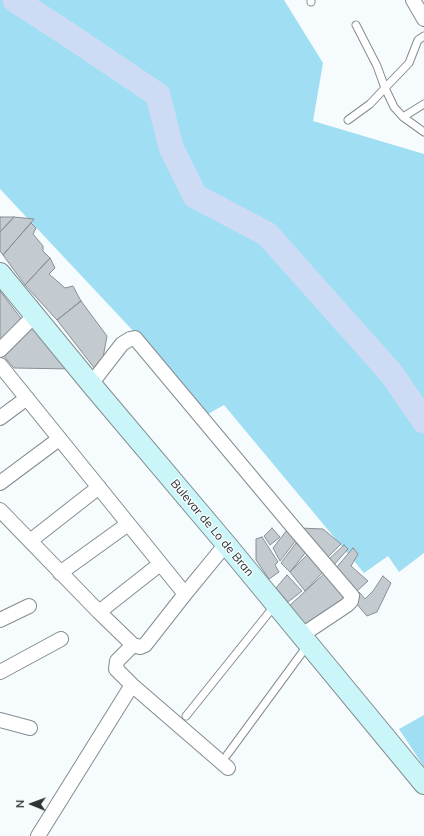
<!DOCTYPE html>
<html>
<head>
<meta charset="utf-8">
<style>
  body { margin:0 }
  #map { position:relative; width:424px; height:836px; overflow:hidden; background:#f6fcfe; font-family:Mulish,sans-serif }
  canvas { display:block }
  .north { position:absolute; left:12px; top:784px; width:40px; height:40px; -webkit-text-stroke:3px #f6fcfe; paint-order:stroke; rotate:271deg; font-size:11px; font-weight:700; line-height:16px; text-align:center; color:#2e3233 }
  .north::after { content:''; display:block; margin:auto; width:14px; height:18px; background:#2e3233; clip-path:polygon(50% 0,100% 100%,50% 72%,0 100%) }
</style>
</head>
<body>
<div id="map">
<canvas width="424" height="836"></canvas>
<div class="north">N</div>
</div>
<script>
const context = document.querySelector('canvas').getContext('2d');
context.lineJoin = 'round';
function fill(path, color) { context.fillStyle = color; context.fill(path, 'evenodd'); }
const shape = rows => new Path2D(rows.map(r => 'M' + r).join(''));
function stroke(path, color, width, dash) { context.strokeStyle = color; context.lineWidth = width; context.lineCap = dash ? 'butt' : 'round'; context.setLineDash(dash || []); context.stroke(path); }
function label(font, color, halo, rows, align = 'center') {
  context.font = font + ' Mulish,sans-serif'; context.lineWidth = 3; context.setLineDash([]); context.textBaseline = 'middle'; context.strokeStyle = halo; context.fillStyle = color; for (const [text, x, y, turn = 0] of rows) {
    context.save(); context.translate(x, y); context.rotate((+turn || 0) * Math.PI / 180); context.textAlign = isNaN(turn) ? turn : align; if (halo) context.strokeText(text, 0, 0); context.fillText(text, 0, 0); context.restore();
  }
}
const green = shape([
  [0,0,284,0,323,63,313,121,424,154,424,553,399,572,388,556,364,573,224,405,208,414,137,335,0,189],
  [424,715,424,767,399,729]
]);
const river = shape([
  [15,0,72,37,158,95,171,147,195,196,267,234,391,373,424,421]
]);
const building = shape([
  [0,217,14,217,0,232,0,217],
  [14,217,34,219,3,255,0,251,0,232,14,217],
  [31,223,36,228,33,234,43,246,43,251,50,258,25,285,3,255,31,223],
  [50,258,55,268,49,274,65,288,73,286,81,301,57,320,25,285,50,258],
  [0,291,23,321,0,342,0,291],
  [81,301,107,336,102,363,95,369,57,320,81,301],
  [32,322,73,369,14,368,2,354,32,322],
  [272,528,280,537,270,545,264,536,272,528],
  [299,528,323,529,341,544,326,559,299,528],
  [287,530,296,540,280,561,273,548,287,530],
  [262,537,278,562,275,565,279,572,269,579,256,560,256,539,262,537],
  [296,543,306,552,290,572,281,563,296,543],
  [344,545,348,549,333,566,327,561,344,545],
  [353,548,358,554,351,566,368,581,356,592,336,568,353,548],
  [307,555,323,572,305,591,290,572,307,555],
  [325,573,348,599,305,627,288,607,325,573],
  [287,575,302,591,288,602,276,588,287,575],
  [383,576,391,583,377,612,367,616,356,603,353,596,359,592,365,599,373,591,383,576]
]);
const lane = shape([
  [311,2,311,0],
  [424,36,418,40,409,63,385,88,394,107,403,117,424,132],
  [403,117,424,104],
  [348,120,370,104,385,88,377,66,356,25],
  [186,716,275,605],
  [227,755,307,646]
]);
const street = shape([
  [413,0,424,19],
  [0,350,35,315],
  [0,365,185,594],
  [91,384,122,344,130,339,135,338,293,527,352,596,351,601,347,605,302,635],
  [0,418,27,398],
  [0,483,59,439],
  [0,510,99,612,133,645,140,647,145,645,185,594,226,544],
  [30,541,99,487],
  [60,573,128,524],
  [99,612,160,564],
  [0,620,29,606],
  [133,645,117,661,116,669,132,685,228,768],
  [0,672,61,639],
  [0,720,30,728],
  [38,836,132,685]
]);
const secondary = shape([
  [0,273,91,384,226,544,424,784]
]);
const streetNames = [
  ["Bulevar de Lo de Bran",212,528,50]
];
fill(green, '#9fdef3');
stroke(river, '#cddcf4', 25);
fill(building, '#c3cbd1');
stroke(building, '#888f95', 1);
stroke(lane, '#838c8f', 9);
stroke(street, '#838c8f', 16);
stroke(secondary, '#838c8f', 22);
stroke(lane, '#fff', 7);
stroke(street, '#fff', 14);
stroke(secondary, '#caf6f9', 20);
label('12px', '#2e3233', '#f6fcfe', streetNames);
</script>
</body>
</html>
